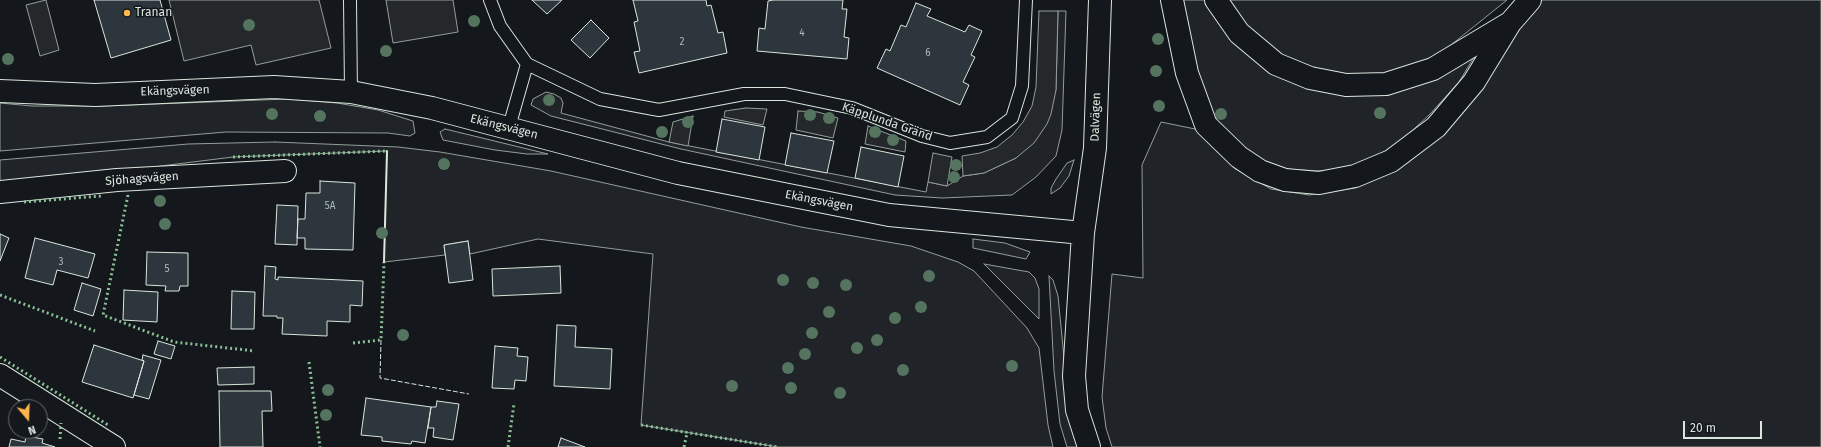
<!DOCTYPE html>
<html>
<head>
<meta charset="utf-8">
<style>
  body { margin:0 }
  #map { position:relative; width:1821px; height:447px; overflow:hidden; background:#14181c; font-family:"Fira Sans",sans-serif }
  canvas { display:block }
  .north { position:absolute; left:8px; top:399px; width:40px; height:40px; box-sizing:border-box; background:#14181c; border:1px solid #626a69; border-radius:50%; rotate:161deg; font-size:11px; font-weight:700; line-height:16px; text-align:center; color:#d8e6dc }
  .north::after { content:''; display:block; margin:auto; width:14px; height:18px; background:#ffb74d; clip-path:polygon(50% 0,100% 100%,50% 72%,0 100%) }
  .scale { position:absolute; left:1683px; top:421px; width:79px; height:18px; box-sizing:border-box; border:2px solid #d8e6dc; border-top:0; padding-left:5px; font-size:12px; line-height:14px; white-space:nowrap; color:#d8e6dc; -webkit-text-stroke:3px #14181c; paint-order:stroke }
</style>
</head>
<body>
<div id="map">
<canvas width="1821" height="447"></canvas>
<div class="north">N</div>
<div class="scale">20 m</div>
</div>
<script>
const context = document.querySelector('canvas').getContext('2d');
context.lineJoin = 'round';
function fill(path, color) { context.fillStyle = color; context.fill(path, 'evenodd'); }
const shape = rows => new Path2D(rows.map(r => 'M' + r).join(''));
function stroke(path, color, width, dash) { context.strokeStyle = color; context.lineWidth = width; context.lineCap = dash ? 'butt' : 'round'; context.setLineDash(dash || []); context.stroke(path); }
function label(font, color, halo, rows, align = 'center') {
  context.font = font + ' "Fira Sans",sans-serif'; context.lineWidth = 3; context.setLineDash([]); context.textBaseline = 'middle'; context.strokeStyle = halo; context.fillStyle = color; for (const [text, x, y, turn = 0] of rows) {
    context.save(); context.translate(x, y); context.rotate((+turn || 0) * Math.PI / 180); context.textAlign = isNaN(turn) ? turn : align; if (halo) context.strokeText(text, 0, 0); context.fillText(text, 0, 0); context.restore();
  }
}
const green = shape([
  [1183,0,1207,0,1234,41,1255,61,1278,76,1348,93,1477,52,1459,82,1430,114,1399,143,1370,160,1343,169,1318,171,1287,169,1254,157,1223,131,1205,99,1193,58,1183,0],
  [1227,0,1507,0,1436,57,1401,73,1361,76,1314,70,1284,59,1257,38,1227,0],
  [1542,0,1821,0,1821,447,1112,447,1106,428,1102,397,1112,274,1143,278,1142,165,1161,122,1200,130,1234,168,1271,189,1309,195,1355,188,1400,168,1456,120,1524,23,1542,0],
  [1058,11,1066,11,1062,130,1056,156,1036,177,1012,195,942,198,895,195,681,149,551,116,531,105,533,99,546,92,554,94,561,98,563,103,561,113,669,142,926,192,928,182,947,186,963,176,984,173,1016,158,1056,90,1058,11],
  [287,99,337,103,378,110,413,121,415,133,410,136,388,133,226,132,0,151,0,103,32,106,104,106,287,99],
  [445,129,548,154,527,154,495,150,443,140,440,132,445,129],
  [275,142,398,147,440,152,551,171,801,227,911,246,958,262,974,271,1027,328,1039,348,1048,425,1053,447,778,447,641,425,653,254,538,239,470,254,468,241,444,245,445,255,384,262,387,151,233,157,0,186,0,160,188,144,275,142],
  [1074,160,1069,176,1060,188,1051,194,1051,188,1056,179,1067,163,1074,160],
  [973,239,1005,243,1030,252,1026,259,973,248,973,239],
  [984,264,1029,272,1035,278,1039,289,1039,319,984,264],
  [1049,276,1053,280,1058,296,1070,419,1078,447,1067,447,1060,424,1054,371,1049,276]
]);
const parking = shape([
  [46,0,59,50,40,56,26,5,46,0],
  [169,0,319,0,331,48,256,65,251,45,184,61,169,0],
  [386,0,453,0,458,32,393,43,386,0],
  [1039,11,1058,11,1056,90,1051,114,1047,124,1034,143,1016,158,984,173,963,176,962,156,980,153,997,147,1012,135,1023,122,1032,106,1036,87,1039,11],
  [746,108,767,109,763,125,724,117,725,111,746,108],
  [798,111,818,112,838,118,833,138,796,130,798,111],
  [693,116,688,146,669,142,673,122,693,116],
  [868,126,906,141,905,152,865,144,868,126],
  [933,153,952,157,947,186,928,182,933,153]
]);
const building = shape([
  [94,0,160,0,171,40,111,58,94,0],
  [532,0,562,0,547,14,532,0],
  [633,0,706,0,707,6,711,5,718,33,723,32,727,53,639,73,634,52,640,51,634,22,638,21,633,0],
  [773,0,843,0,842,9,847,9,844,37,849,38,847,59,757,51,759,28,765,29,768,1,773,0],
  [916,3,931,9,927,16,965,32,969,25,982,31,971,55,975,57,963,82,969,85,960,105,877,68,886,49,890,51,901,25,906,27,916,3],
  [591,20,609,38,590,58,571,40,591,20],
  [722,119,765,127,759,160,716,152,722,119],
  [791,133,834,141,827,173,785,165,791,133],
  [861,147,904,156,898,187,855,178,861,147],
  [320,181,355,183,353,250,305,249,305,238,297,238,298,219,305,219,306,193,320,193,320,181],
  [277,205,298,206,297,245,275,244,277,205],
  [0,234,9,238,0,261,0,234],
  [35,238,95,254,88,278,57,270,53,285,25,278,35,238],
  [468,241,473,280,449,283,444,245,468,241],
  [147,252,188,253,188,286,180,286,179,291,165,291,166,286,146,285,147,252],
  [265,266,276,267,275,279,278,280,278,277,363,281,362,306,350,305,350,322,327,321,327,336,282,334,283,318,277,318,277,316,263,316,265,266],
  [560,266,561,293,493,296,492,269,560,266],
  [82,283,101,289,93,316,74,310,82,283],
  [124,290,158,292,157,322,123,320,124,290],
  [232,291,255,292,254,329,231,329,232,291],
  [557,325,576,326,575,347,612,349,610,389,554,386,557,325],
  [158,341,175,346,171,359,154,354,158,341],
  [94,345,144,361,133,398,82,382,94,345],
  [495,346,518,348,517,356,528,357,526,381,515,380,514,389,492,388,495,346],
  [143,355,161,360,149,399,134,395,144,361,142,360,143,355],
  [254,367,254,384,218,385,217,368,254,367],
  [219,391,271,391,272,411,262,411,263,447,220,447,219,391],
  [366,398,431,407,425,443,412,441,411,444,382,441,382,437,361,435,366,398],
  [437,401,459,404,453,440,433,437,434,428,428,428,431,407,436,407,437,401],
  [26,436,43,439,42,443,55,447,9,447,11,439,25,442,26,436],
  [561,438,585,447,558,447,561,438]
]);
const lane = shape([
  [350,0,351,92],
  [490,0,500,26,527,64],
  [509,127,527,64,600,99,659,110,744,94,785,94,852,108,922,136,950,143,987,137,1012,118,1022,86,1026,0]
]);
const street = shape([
  [1172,0,1187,73,1206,125,1239,157,1260,171,1285,180,1319,183,1355,176,1391,161,1436,127,1474,82,1510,23,1530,0],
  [1216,0,1239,33,1276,64,1310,78,1346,85,1386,84,1433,69,1508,24],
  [0,192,117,180,285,171],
  [0,375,114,447]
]);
const secondary = shape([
  [0,91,95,95,274,87,351,92,432,108,678,173,889,215,1083,233],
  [1089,447,1077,410,1074,376,1083,233,1095,148,1100,0]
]);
const hedge = shape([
  [233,157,387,151],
  [128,195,103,315,174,342,255,351],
  [24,202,101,196],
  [0,295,95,331],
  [353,343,381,340,384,262],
  [0,357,108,425],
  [309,362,320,447],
  [641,425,778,447],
  [60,439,61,423],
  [508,447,514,404],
  [684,447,687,433]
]);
const fence = shape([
  [381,340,380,378,469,394]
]);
const wall = shape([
  [384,262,387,151]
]);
const trees = [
  [474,21],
  [249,25],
  [1158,39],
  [386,51],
  [8,59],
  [1156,71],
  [549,100],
  [1159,106],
  [1380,113],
  [272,114],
  [1221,114],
  [810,115],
  [320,116],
  [829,118],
  [688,122],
  [662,132],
  [875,132],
  [893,140],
  [444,164],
  [956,165],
  [954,177],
  [160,201],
  [165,224],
  [382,233],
  [929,276],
  [783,280],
  [813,283],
  [846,285],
  [921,307],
  [829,312],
  [895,318],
  [812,333],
  [403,335],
  [877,340],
  [857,348],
  [805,354],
  [1012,366],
  [788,368],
  [903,370],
  [732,386],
  [791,388],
  [328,390],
  [840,393],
  [326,415]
];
const markers = [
  [127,13,4,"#ffb74d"]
];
const numberNames = [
  ["4",802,33],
  ["2",682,42],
  ["6",928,53],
  ["5A",330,206],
  ["3",61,262],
  ["5",167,269]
];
const poiNames = [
  ["Tranan",135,13]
];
const streetNames = [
  ["Ekängsvägen",175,91,-2],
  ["Dalvägen",1096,117,-88],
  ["Käpplunda Gränd",887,122,19],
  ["Ekängsvägen",504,127,14],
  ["Sjöhagsvägen",142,179,-4],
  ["Ekängsvägen",819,201,11]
];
fill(green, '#202428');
stroke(green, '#939e99', 1);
fill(parking, '#24282b');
stroke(parking, '#939e99', 1);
fill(building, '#2c363c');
stroke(building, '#d8e6dc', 1);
stroke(lane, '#d8e6dc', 14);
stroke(street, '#d8e6dc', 24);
stroke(secondary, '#d8e6dc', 24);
stroke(lane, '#14181c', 12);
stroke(street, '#14181c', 22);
stroke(secondary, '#14181c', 22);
stroke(hedge, '#8ac095', 3, [2, 3]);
stroke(fence, '#d8e6dc', 1, [5, 2]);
stroke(wall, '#d8e6dc', 2);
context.fillStyle = '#55745f';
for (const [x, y] of trees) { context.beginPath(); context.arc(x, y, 6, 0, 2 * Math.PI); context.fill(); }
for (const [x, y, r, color] of markers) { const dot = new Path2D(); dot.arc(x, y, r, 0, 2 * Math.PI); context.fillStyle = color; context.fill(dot); stroke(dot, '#14181c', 1.5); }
label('10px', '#adbab4', null, numberNames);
label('12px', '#d8e6dc', '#14181c', poiNames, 'left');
label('12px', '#d8e6dc', '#14181c', streetNames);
</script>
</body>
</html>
